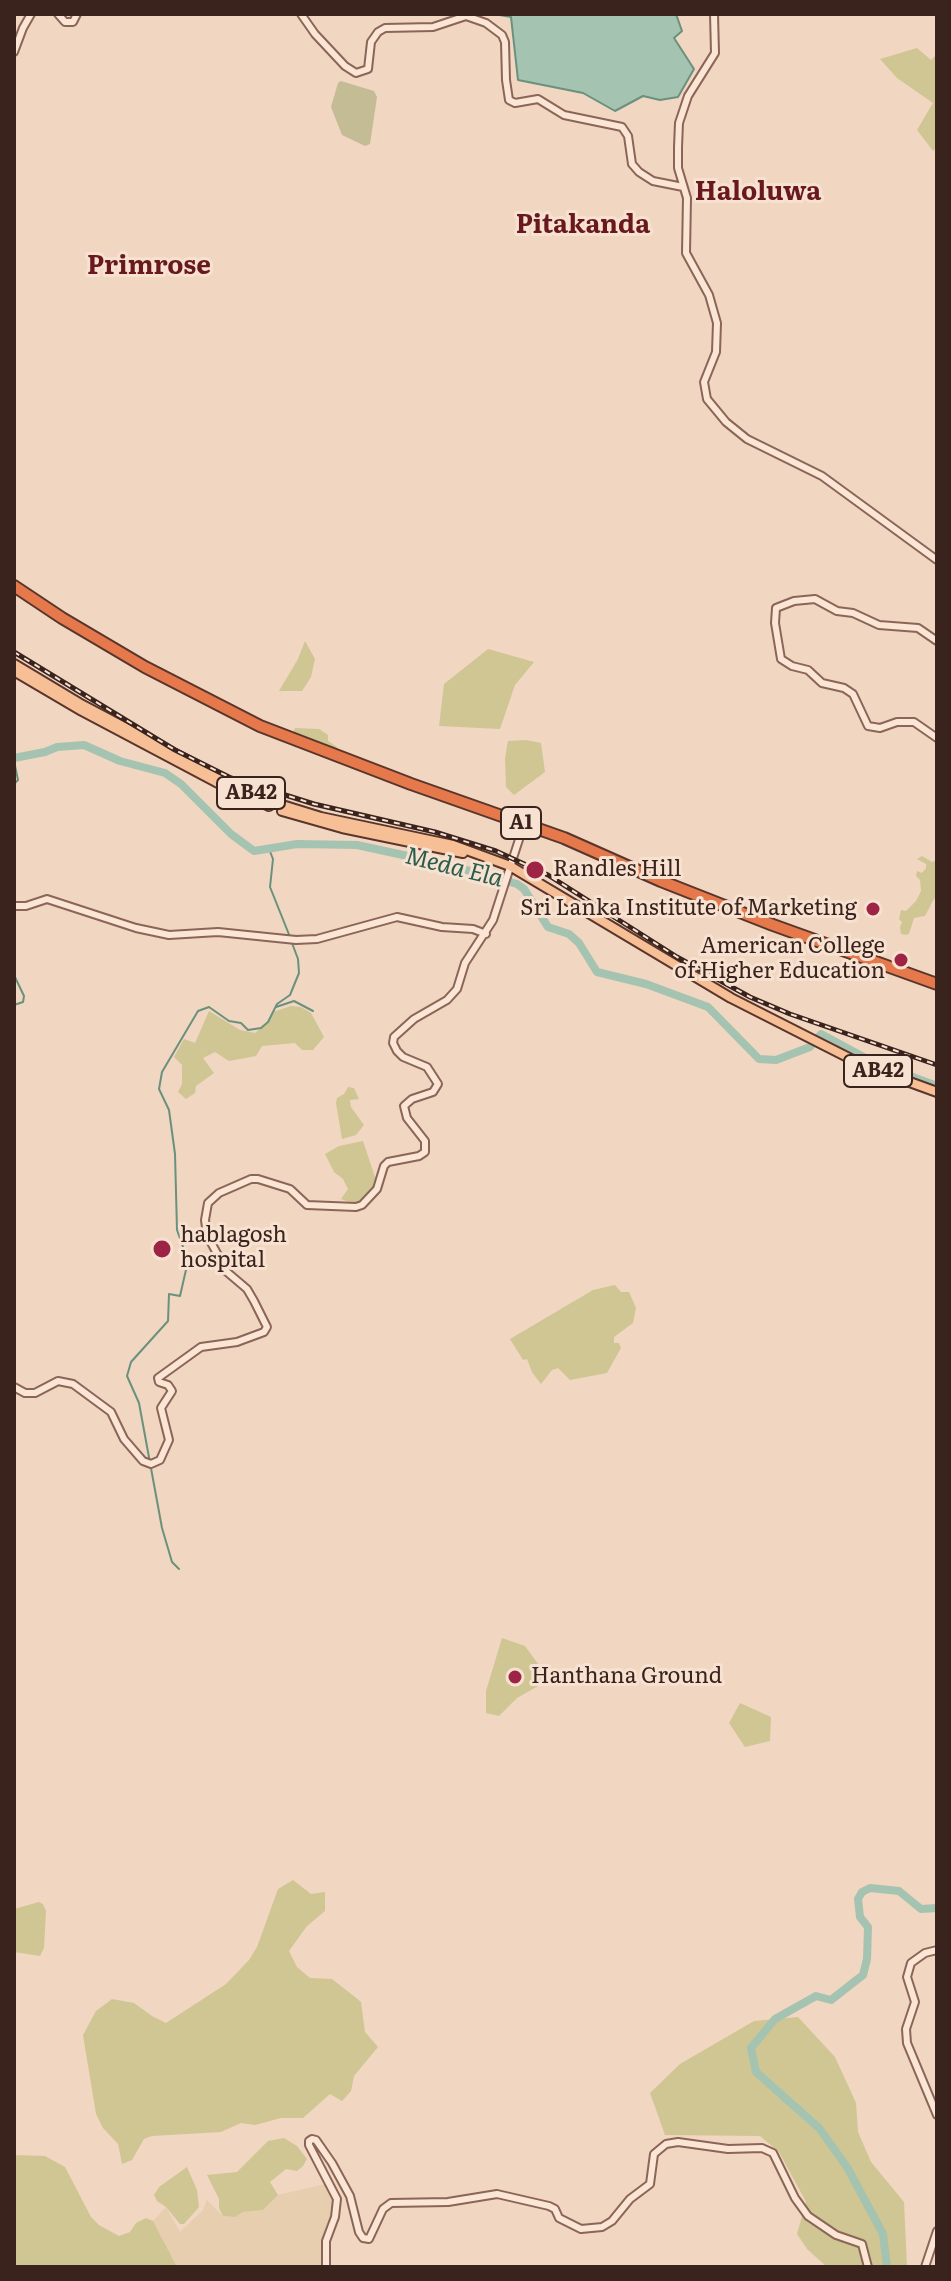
<!DOCTYPE html>
<html>
<head>
<meta charset="utf-8">
<style>
  body { margin:0 }
  #map { position:relative; width:951px; height:2281px; overflow:hidden; background:#f1d6c1; font-family:Literata,serif }
  canvas { display:block }
  .frame { position:absolute; inset:0; border:16px solid #3a231d; pointer-events:none }
</style>
</head>
<body>
<div id="map">
<canvas width="951" height="2281"></canvas>
<div class="frame"></div>
</div>
<script>
const context = document.querySelector('canvas').getContext('2d');
context.lineJoin = 'round';
function fill(path, color) { context.fillStyle = color; context.fill(path, 'evenodd'); }
const shape = rows => new Path2D(rows.map(r => 'M' + r).join(''));
function stroke(path, color, width, dash) { context.strokeStyle = color; context.lineWidth = width; context.lineCap = dash ? 'butt' : 'round'; context.setLineDash(dash || []); context.stroke(path); }
function label(font, color, halo, rows, align = 'center') {
  context.font = font + ' Literata,serif'; context.lineWidth = 6; context.setLineDash([]); context.textBaseline = 'middle'; context.strokeStyle = halo; context.fillStyle = color; for (const [text, x, y, turn = 0] of rows) {
    context.save(); context.translate(x, y); context.rotate((+turn || 0) * Math.PI / 180); context.textAlign = isNaN(turn) ? turn : align; if (halo) context.strokeText(text, 0, 0); context.fillText(text, 0, 0); context.restore();
  }
}
const farmland = shape([
  [325,2184,332,2199,329,2225,323,2242,321,2267,177,2267,153,2221,166,2207,180,2232,203,2210,207,2200,223,2216,235,2217,243,2212,263,2210,278,2195]
]);
const green = shape([
  [917,48,931,60,937,54,937,147,933,151,917,130,933,103,897,78,880,59],
  [305,641,315,659,311,677,302,691,279,691,298,659],
  [488,649,534,662,515,685,500,729,439,726,444,684],
  [295,728,319,729,328,735,328,741,337,747,336,751,292,734],
  [526,740,541,743,545,772,514,795,506,787,505,758,508,741],
  [922,856,932,862,937,860,937,900,934,899,925,916,914,918,909,934,906,935,901,934,900,927,902,922,899,919,901,910,906,911,916,901,921,891,920,880,916,876,917,871,922,873,926,868,926,864,917,859],
  [291,1006,301,1007,311,1013,324,1037,313,1050,302,1050,295,1043,262,1046,256,1056,229,1061,215,1052,203,1058,214,1073,196,1086,195,1093,186,1099,178,1092,182,1084,182,1065,174,1057,184,1039,195,1043,209,1011,240,1030,255,1033,268,1022,273,1012],
  [348,1087,354,1088,359,1099,350,1100,351,1107,364,1125,356,1135,342,1139,336,1103,337,1098,344,1094],
  [363,1141,377,1183,366,1200,357,1205,341,1199,348,1189,343,1179,334,1172,325,1154,339,1146],
  [615,1285,621,1292,629,1292,636,1308,633,1323,614,1337,614,1343,619,1343,621,1348,607,1373,570,1380,558,1368,552,1370,541,1384,532,1372,527,1359,523,1360,510,1339,593,1290],
  [502,1638,525,1646,541,1668,540,1685,517,1698,499,1716,486,1713,486,1691],
  [740,1703,771,1717,770,1741,745,1747,729,1723],
  [293,1880,311,1894,325,1892,325,1911,307,1926,289,1951,297,1967,310,1978,332,1979,355,1997,361,2002,365,2032,378,2047,354,2076,351,2091,342,2101,330,2094,303,2118,281,2118,255,2125,241,2123,221,2132,152,2136,144,2139,132,2160,122,2164,118,2144,103,2128,96,2114,83,2035,96,2011,112,1999,134,2003,152,2016,166,2023,226,1984,249,1960,257,1947,278,1889],
  [39,1902,43,1904,46,1911,44,1948,40,1956,14,1952,14,1909],
  [798,2017,835,2057,856,2103,858,2132,871,2162,904,2202,907,2267,827,2267,807,2249,797,2234,806,2202,779,2152,760,2136,665,2135,650,2093,680,2064,754,2021],
  [284,2138,297,2146,307,2159,303,2166,297,2171,286,2169,270,2182,278,2195,263,2210,243,2212,235,2217,223,2216,219,2208,219,2199,207,2175,237,2172,268,2141],
  [14,2155,45,2156,65,2167,91,2217,99,2225,119,2236,130,2232,136,2223,146,2218,153,2221,177,2267,14,2267],
  [187,2167,197,2190,199,2207,184,2224,180,2224,166,2207,157,2201,154,2195,159,2187]
]);
const cemetery = shape([
  [341,81,374,91,377,97,370,144,365,146,342,135,331,107,338,83]
]);
const water = shape([
  [494,14,676,14,682,31,674,38,694,69,678,97,660,100,643,96,615,111,583,93,518,80,511,17,494,14]
]);
const stream = shape([
  [14,761,18,780,14,784],
  [269,849,273,859,270,887,290,937],
  [14,959,14,967],
  [14,975,24,996,23,1002,14,1005],
  [276,1007,294,1001,313,1011],
  [179,1569,172,1562,162,1528,139,1403,127,1376,131,1362,168,1321,169,1294,180,1296,188,1261,177,1230,175,1154,169,1110,159,1089,162,1072,198,1011,209,1007,229,1021,241,1023,248,1030,261,1028,268,1022,277,1004,290,995,299,973,298,959,292,943]
]);
const river = shape([
  [14,758,45,752,57,747,84,745,120,761,165,773,181,784,231,834,254,851,297,844,357,845,449,865,517,884,524,889,548,927,569,934,579,943,597,972,646,984,708,1007,759,1059,776,1060,810,1047,821,1034,873,1062,937,1086],
  [887,2267,883,2234,847,2167,819,2128,756,2072,751,2048,775,2019,816,1996,831,2000,863,1975,867,1959,868,1927,860,1917,858,1899,862,1892,870,1888,899,1891,921,1909,937,1908]
]);
const minor = shape([
  [58,14,65,22,73,22,77,14],
  [301,14,315,34,345,66,356,73,368,69,371,42,378,32,385,28,433,27,466,16,486,23,502,35,505,42,506,80,509,100,515,103,538,99,564,115,622,127,628,136,632,164,639,172,653,181,683,187],
  [714,14,715,53,688,96,679,123,678,147,678,168,687,198,686,253,709,295,717,323,716,352,704,382,707,399,726,422,747,439,822,476,937,560],
  [14,52,23,28,31,14],
  [937,641,918,628,879,625,853,613,837,611,815,599,794,601,776,608,775,623,781,659,792,666,808,670,822,683,844,688,853,694,868,726,880,728,897,722,914,722,937,738],
  [14,906,26,906,47,899,136,928,169,935,218,932,296,940,317,939,397,917,442,927,473,929,486,934],
  [14,1387,25,1393,35,1393,58,1381,73,1384,111,1412,124,1439,143,1461,151,1464,160,1460,169,1440,161,1408,172,1391,168,1385,159,1382,158,1378,201,1347,237,1342,264,1332,267,1327,254,1301,247,1289,227,1272,207,1235,205,1220,208,1203,219,1193,251,1179,258,1179,290,1189,307,1205,356,1207,362,1205,377,1189,384,1166,388,1162,419,1156,425,1152,425,1141,407,1118,404,1106,412,1099,433,1092,438,1084,427,1067,403,1057,397,1051,393,1043,394,1037,414,1019,447,1000,457,989,465,963,493,920,524,824],
  [937,1950,925,1953,911,1963,907,1977,915,2002,906,2029,907,2043,937,2115],
  [326,2267,326,2241,335,2217,337,2199,309,2145,309,2141,312,2139,316,2140,332,2163,350,2196,359,2232,363,2238,369,2239,383,2209,391,2203,448,2202,497,2194,549,2206,555,2209,559,2218,581,2229,602,2227,612,2221,630,2199,650,2184,654,2154,666,2144,678,2142,728,2149,762,2148,773,2153,795,2198,808,2216,836,2235,862,2244,868,2267],
  [925,2267,937,2231]
]);
const major = shape([
  [14,664,79,703,217,776,266,800,321,817,453,845,510,866,731,998,863,1065,937,1092],
  [14,671,82,711,216,782,269,806],
  [282,811,342,828,463,853]
]);
const highway = shape([
  [14,586,62,618,145,667,260,726,411,784,564,838,661,881,773,925,937,984]
]);
const rail = shape([
  [14,652,175,750,231,778,314,804,435,832,496,851,548,875,677,957,750,997,790,1014,937,1065]
]);
const markers = [
  [535,870,10,"#9e2445"],
  [873,909,8,"#9e2445"],
  [901,960,8,"#9e2445"],
  [162,1249,10,"#9e2445"],
  [515,1677,8,"#9e2445"]
];
const shields = [
  [251,793,68],
  [521,823,40],
  [878,1071,68]
];
const shieldNames = [
  ["AB42",251,793],
  ["A1",521,823],
  ["AB42",878,1071]
];
const poiNames = [
  ["Randles Hill",553,870],
  ["Sri Lanka Institute of Marketing",857,909,"right"],
  ["American College",885,947,"right"],
  ["of Higher Education",885,972,"right"],
  ["hablagosh",180,1236],
  ["hospital",180,1261],
  ["Hanthana Ground",531,1677]
];
const waterNames = [
  ["Meda Ela",454,868,14]
];
const quarterNames = [
  ["Haloluwa",758,192],
  ["Pitakanda",583,225],
  ["Primrose",149,266]
];
fill(farmland, '#e7ceae');
fill(green, '#cfc694');
fill(cemetery, '#c4bc94');
fill(water, '#a4c3b1');
stroke(water, '#6a917d', 2);
stroke(stream, '#6a917d', 2);
stroke(river, '#a4c3b1', 8);
stroke(minor, '#8b6557', 10);
stroke(major, '#59352c', 12);
stroke(highway, '#59352c', 14);
stroke(minor, '#fbe5d5', 6);
stroke(major, '#f6bf96', 8);
stroke(highway, '#e5794c', 10);
stroke(rail, '#3a231d', 5);
stroke(rail, '#f7e2d1', 2, [6]);
for (const [x, y, r, color] of markers) { const dot = new Path2D(); dot.arc(x, y, r, 0, 2 * Math.PI); context.fillStyle = color; context.fill(dot); stroke(dot, '#f7e2d1', 3); }
for (const [x, y, w] of shields) { const box = new Path2D(); box.roundRect(x - w / 2, y - 16, w, 32, 6); context.fillStyle = '#f7e2d1'; context.fill(box); stroke(box, '#3a231d', 2); }
label('bold 20px', '#3a231d', null, shieldNames);
label('22px', '#3a231d', '#f7e2d1', poiNames, 'left');
label('italic 24px', '#2b5b4b', '#f7e2d1', waterNames);
label('bold 26px', '#69191e', '#f7e2d1', quarterNames);
</script>
</body>
</html>
